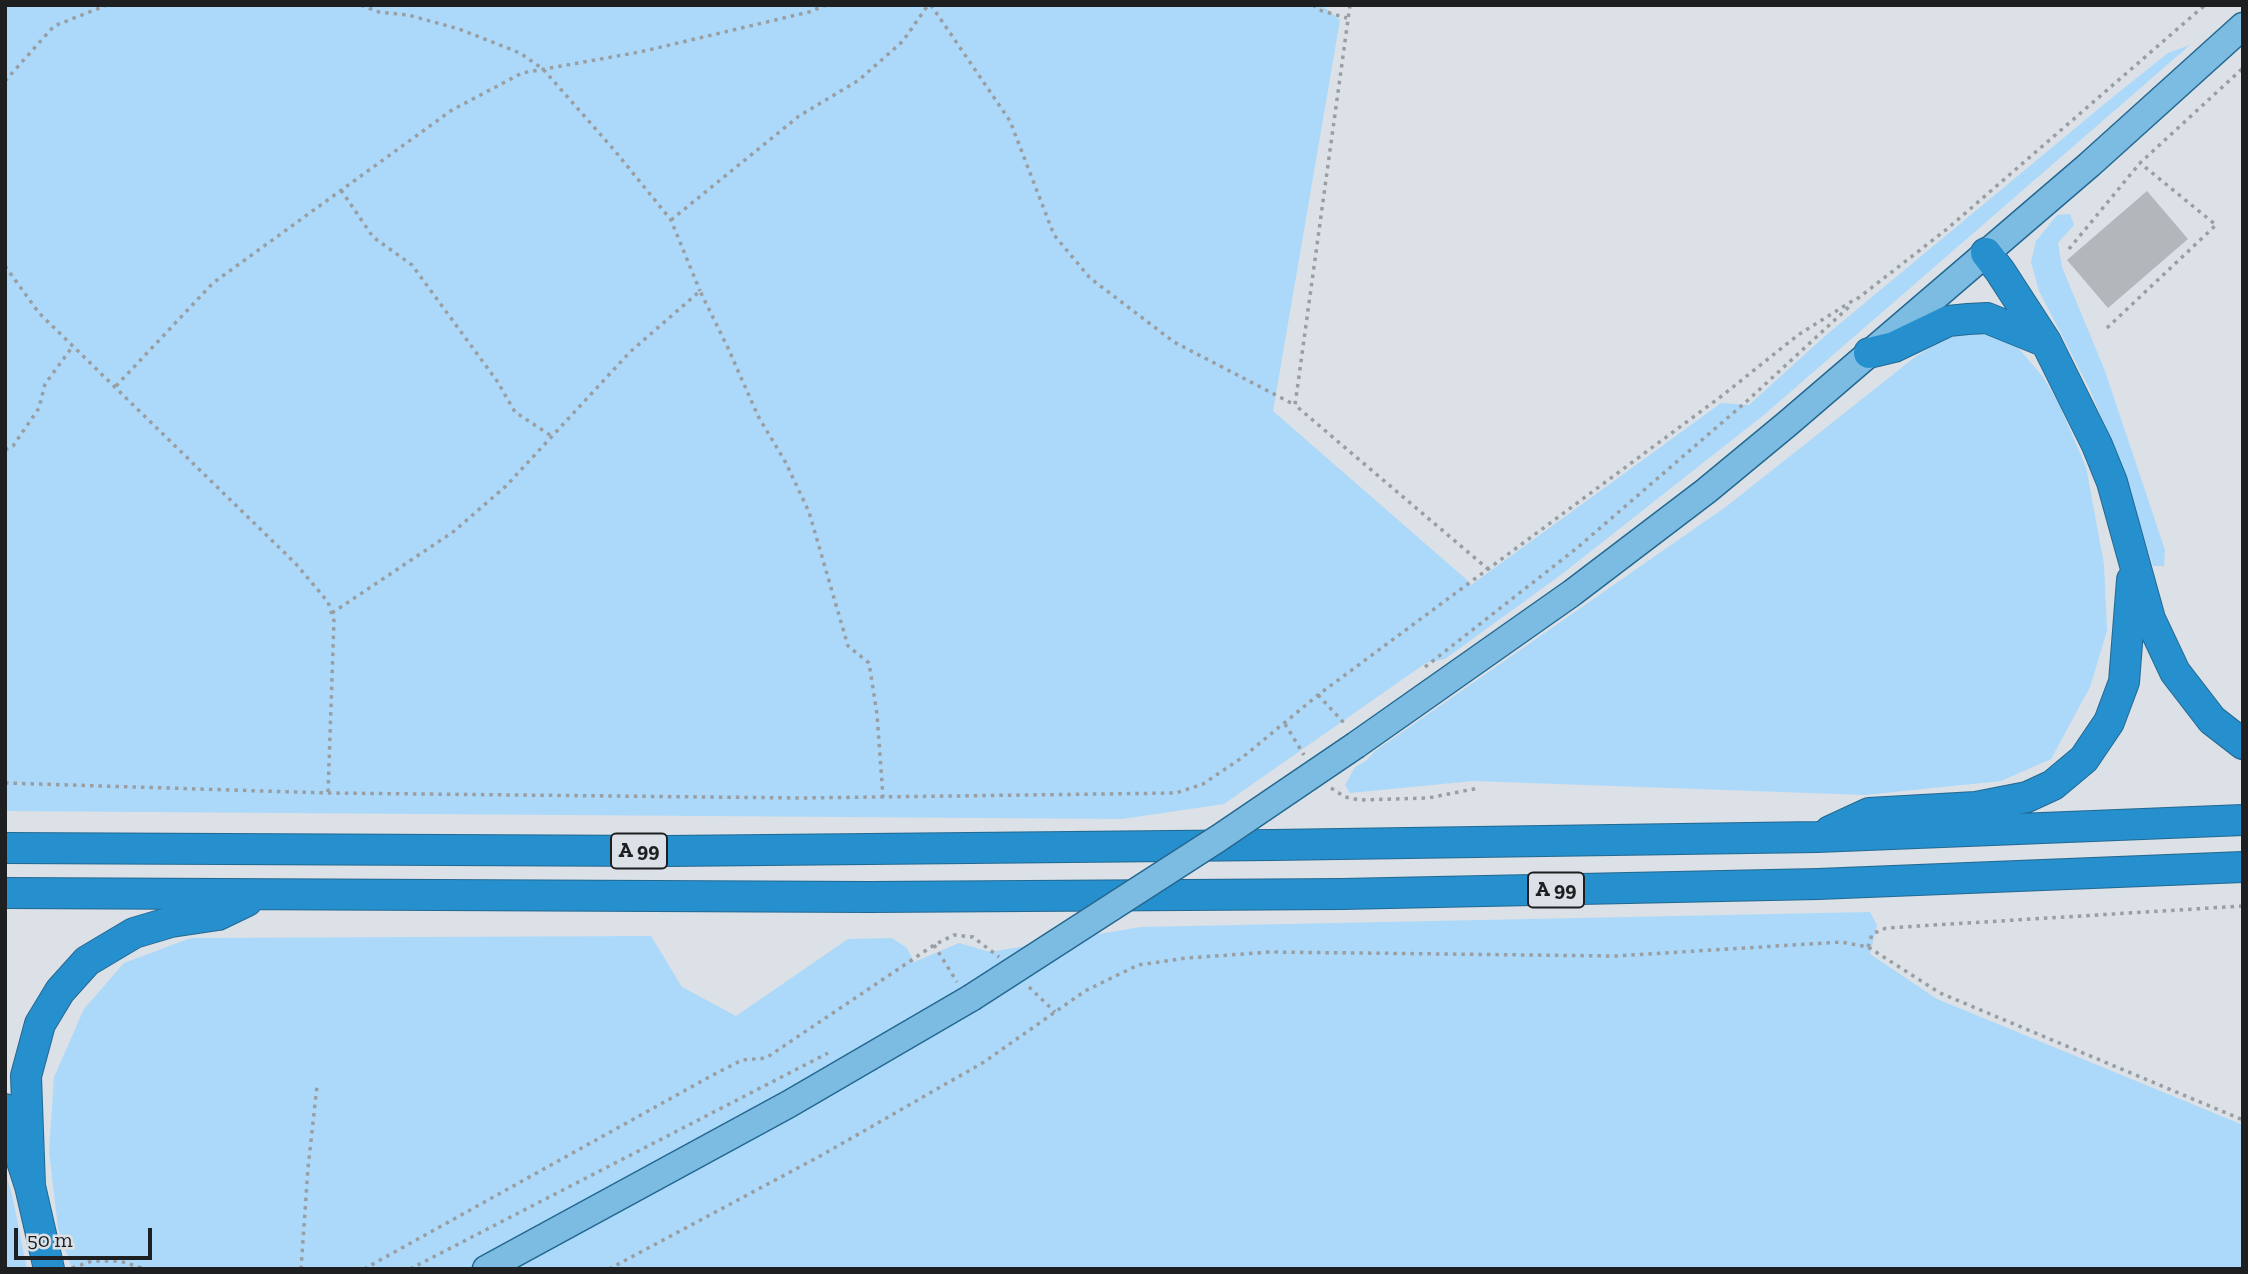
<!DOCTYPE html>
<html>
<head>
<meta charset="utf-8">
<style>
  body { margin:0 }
  #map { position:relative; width:2248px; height:1274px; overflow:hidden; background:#dbe1e6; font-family:"Zilla Slab",serif }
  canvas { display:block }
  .frame { position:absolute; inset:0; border:7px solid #1d1f21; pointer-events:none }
  .scale { position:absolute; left:14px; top:1228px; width:138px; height:32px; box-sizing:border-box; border:4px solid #1d1f21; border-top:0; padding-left:9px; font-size:21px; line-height:24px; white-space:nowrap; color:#1d1f21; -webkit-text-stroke:5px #dbe1e6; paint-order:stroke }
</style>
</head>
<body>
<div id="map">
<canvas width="2248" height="1274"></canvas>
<div class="frame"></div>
<div class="scale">50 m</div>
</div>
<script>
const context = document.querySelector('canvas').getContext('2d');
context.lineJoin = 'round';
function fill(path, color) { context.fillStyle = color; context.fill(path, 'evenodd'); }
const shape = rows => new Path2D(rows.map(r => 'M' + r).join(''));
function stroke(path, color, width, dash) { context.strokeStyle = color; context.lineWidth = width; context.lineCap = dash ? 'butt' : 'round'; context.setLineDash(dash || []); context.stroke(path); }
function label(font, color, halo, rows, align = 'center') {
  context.font = font + ' "Zilla Slab",serif'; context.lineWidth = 7; context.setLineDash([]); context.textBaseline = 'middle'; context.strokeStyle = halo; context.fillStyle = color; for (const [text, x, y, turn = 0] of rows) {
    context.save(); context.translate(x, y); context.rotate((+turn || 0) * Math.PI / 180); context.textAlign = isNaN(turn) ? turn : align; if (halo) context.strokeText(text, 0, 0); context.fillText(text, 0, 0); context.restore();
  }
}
const green = shape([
  [5,5,1322,5,1340,20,1273,411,1467,580,1471,585,1721,403,1749,405,1825,336,2114,96,2168,53,2190,45,1765,414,1727,444,1562,574,1445,659,1426,663,1224,804,1122,819,5,811],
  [2070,214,2074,225,2058,243,2062,267,2105,371,2165,550,2164,566,2153,566,2117,453,2089,388,2039,291,2031,262,2036,241,2057,215],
  [1985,330,2015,344,2043,377,2059,404,2086,467,2104,564,2107,631,2090,687,2051,759,2001,781,1865,795,1473,781,1350,793,1345,785,1355,767,1366,761,1375,751,1727,506,1915,357,1953,333],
  [1870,912,1877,925,1870,954,1937,999,2243,1125,2243,1269,72,1269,58,1228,49,1151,54,1077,84,1009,124,963,191,938,651,936,682,987,736,1016,848,939,892,938,907,948,914,962,959,943,990,952,1141,927],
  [5,1170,12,1195,27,1269,5,1269]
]);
const building = shape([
  [2147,191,2188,239,2108,308,2067,260]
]);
const path = shape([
  [361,5,379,12,408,15,459,29,520,53,543,69,615,151,671,220,700,291],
  [931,5,1010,121,1054,235,1090,278,1174,342,1295,405],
  [1313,5,1319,10,1347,18],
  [1350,5,1295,405,1489,570],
  [5,81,54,26,107,5],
  [341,190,373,237,412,265,497,381,515,412,553,437],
  [671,220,799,116,859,80,903,41,928,5],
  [2069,249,2140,163,2243,68],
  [5,266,39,313,296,564,328,602,334,621,328,793],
  [1857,299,1947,229,2205,5],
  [2107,328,2216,225,2140,163],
  [116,386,213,283,452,110,522,73,640,52,809,12,826,5],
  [5,450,13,446,39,408,45,384,73,346],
  [332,613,453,532,506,486,630,352,700,291,728,348,758,416,786,463,809,512,848,646,869,663,877,714,883,797],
  [1425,667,1577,548,1747,401,1851,305],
  [1318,695,1346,725],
  [1285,724,1304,755],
  [5,783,328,793,801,798,1176,793,1203,784,1243,757,1318,695,1723,395,1798,335,1857,298],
  [1331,788,1345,797,1360,800,1428,798,1479,788],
  [934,945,957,982],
  [1868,947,1872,934,1886,928,2243,906],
  [1029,987,1055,1012],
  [72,1268,92,1261,120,1261,145,1269],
  [301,1269,308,1168,317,1086],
  [364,1269,711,1076,742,1060,766,1058,934,945,954,935,973,937,999,957],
  [410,1269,828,1053],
  [609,1269,822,1155,984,1062,1085,991,1138,965,1187,958,1271,952,1616,956,1841,942,1868,947,1940,993,2243,1120]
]);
const major = shape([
  [1356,745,1572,593,1706,491,1787,424,2089,165,2243,26],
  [486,1269,789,1104,971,998]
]);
const highway = shape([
  [1986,253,2000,271,2046,342,2097,445,2112,482,2150,619,2175,672,2212,720,2243,744],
  [1869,353,1894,347,1948,321,1968,319,1987,318,2046,342],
  [1830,831,1869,813,1976,807,2027,797,2053,785,2084,759,2109,722,2124,682,2132,580],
  [5,848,666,851,1272,845,1817,837,2243,820],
  [5,893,870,897,1342,894,1818,884,2243,867],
  [5,1109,30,1186,49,1269],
  [30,1186,26,1076,40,1024,60,991,87,961,134,933,171,922,218,915,247,901]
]);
const majorBridge = shape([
  [971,998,1219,838,1356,745]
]);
const shields = [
  [639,851,56],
  [1556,890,56]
];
const shieldNames = [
  ["A 99",639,851],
  ["A 99",1556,890]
];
fill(green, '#acd9f9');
fill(building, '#b1b7bb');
stroke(major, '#236891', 29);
stroke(highway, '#236891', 32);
stroke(path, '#999ea2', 3.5, [3.5, 5]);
stroke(major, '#7dbce2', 26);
stroke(highway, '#2690ce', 30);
stroke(majorBridge, '#236891', 29, []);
stroke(majorBridge, '#7dbce2', 26);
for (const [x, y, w] of shields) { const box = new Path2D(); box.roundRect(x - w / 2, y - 17.5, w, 35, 5); context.fillStyle = '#dbe1e6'; context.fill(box); stroke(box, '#1d1f21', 2); }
label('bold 21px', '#1d1f21', null, shieldNames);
</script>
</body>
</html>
